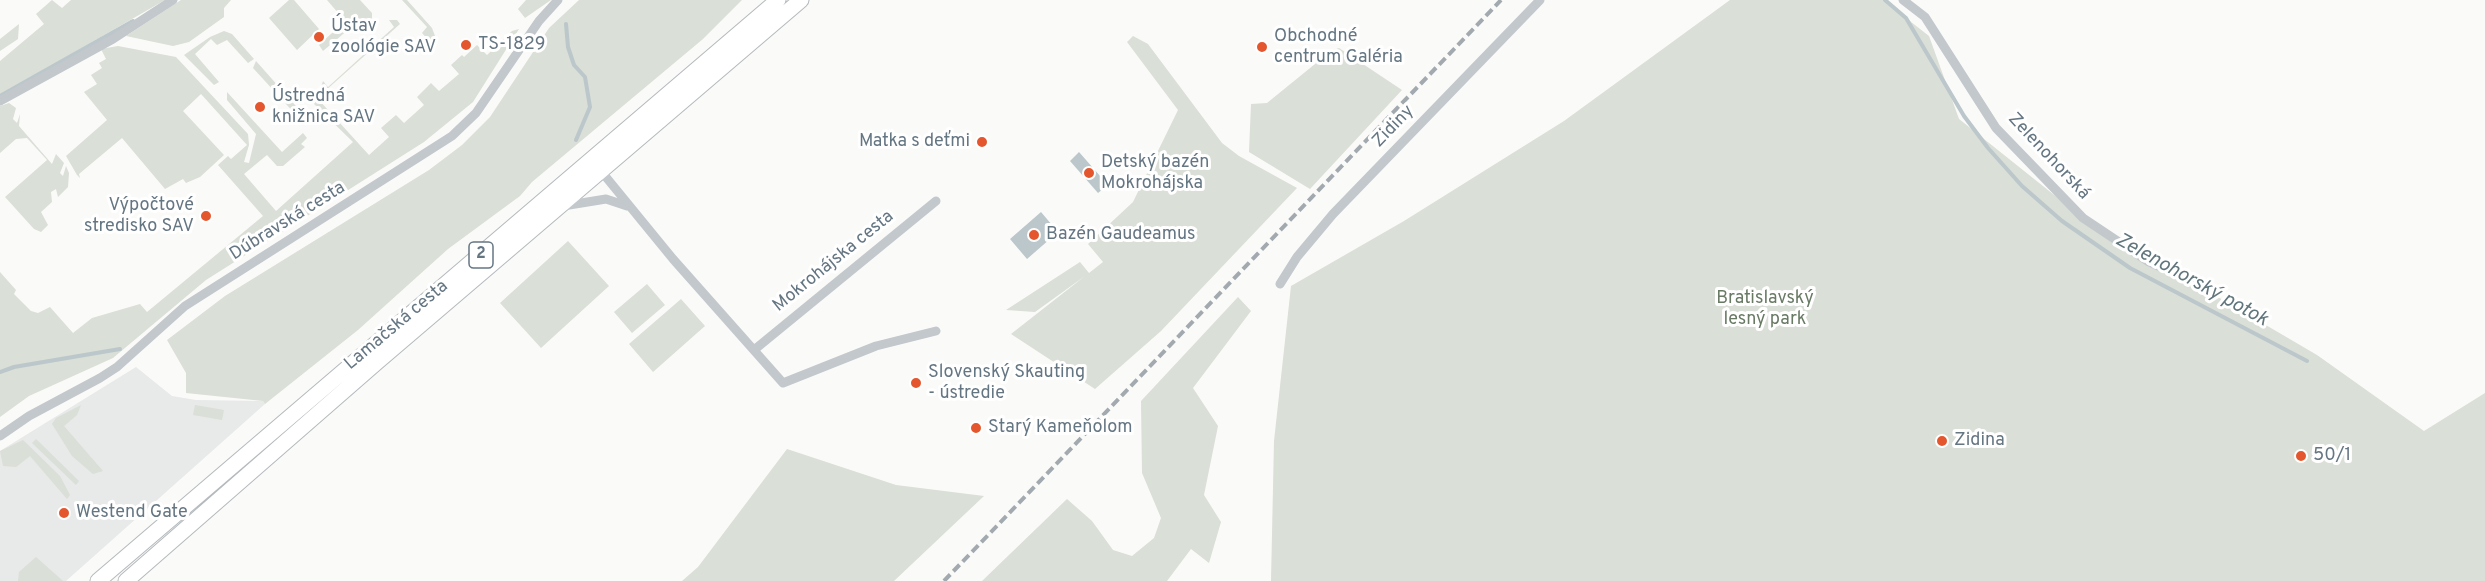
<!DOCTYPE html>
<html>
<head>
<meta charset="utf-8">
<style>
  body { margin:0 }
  canvas { display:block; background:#fafaf8 }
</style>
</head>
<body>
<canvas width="2485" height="581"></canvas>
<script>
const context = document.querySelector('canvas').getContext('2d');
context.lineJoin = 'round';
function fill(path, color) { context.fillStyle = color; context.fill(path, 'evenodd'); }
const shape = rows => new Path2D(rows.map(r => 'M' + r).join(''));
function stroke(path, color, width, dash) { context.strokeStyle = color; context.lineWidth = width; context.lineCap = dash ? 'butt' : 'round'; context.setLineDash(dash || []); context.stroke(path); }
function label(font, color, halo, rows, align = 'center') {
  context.font = font + ' Overpass,sans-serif'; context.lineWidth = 6; context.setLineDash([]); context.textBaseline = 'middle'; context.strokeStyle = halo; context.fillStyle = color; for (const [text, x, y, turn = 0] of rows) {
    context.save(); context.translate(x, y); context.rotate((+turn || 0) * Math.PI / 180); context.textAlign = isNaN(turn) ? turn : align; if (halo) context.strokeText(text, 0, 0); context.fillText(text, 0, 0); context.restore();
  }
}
const built = shape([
  [136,367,172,396,196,400,263,401,265,404,66,581,0,581,0,451]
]);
const green = shape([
  [52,0,62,8,71,0,165,0,0,95,0,61,44,24,36,14],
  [181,0,231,0,224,8,224,17,189,42,173,46,126,36],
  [289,0,294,0,319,29,297,50,269,18],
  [327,0,360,0,372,13,372,18,368,24,362,18,323,51,319,45,345,21],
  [402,0,407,0,432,28,435,36,431,43,422,33,427,27],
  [526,0,551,0,525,18,518,9],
  [579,0,742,0,703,39,532,182,520,196,448,249,358,330,265,404,263,401,186,393,186,373,167,340,225,296,429,170,462,145,490,117,549,28],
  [1730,0,1883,0,1929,36,1959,119,2083,218,2317,355,2424,431,2485,393,2485,581,1271,581,1274,441,1291,286,1404,221,1564,121],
  [389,20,397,20,400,24,324,92,321,87,323,81,328,87,394,27],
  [19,24,18,39,0,51,0,39],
  [519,29,473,102,424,142,206,280,113,358,29,396,0,417,0,272,16,290,14,294,31,311,38,313,50,307,73,333,92,318,140,304,147,312,263,216,218,165,228,156,231,159,247,145,201,94,183,111,224,155,200,177,186,183,183,179,165,189,122,138,79,174,80,178,77,175,66,156,107,120,84,92,97,84,91,75,102,68,99,63,106,59,101,49,118,46,176,57,248,134,249,145,244,162,249,163,256,134,227,100,227,92,282,152,303,133,307,138,301,144,305,147,283,166,277,166,267,155,244,174,276,211,353,142,314,104,318,99,369,155,389,137,381,128,396,115,404,123,424,105,417,97,431,83,439,91,459,74,451,65,462,55,464,57,477,45,487,55,512,31],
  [224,31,232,34,254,59,248,63,227,40,217,45,211,39,195,54,219,82,214,85,184,55,210,37],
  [1133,36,1148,44,1222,143,1239,156,1297,188,1161,331,1095,389,1011,334,1085,276,1035,312,1006,310,1080,262,1089,273,1103,262,1088,244,1133,202,1178,110,1127,42],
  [1339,48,1402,90,1310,189,1249,152,1251,104,1267,103,1331,51],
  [256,61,303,114,301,116,297,116,253,68],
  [9,103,16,108,13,119,17,123,20,114,19,126,52,164,56,154,64,163,60,173,63,176,66,166,69,173,68,187,58,197,56,189,51,192,52,202,41,212,48,225,41,232,34,229,5,197,47,160,27,138,16,139,0,153,0,106],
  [568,241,609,286,541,348,500,303],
  [647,284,665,305,632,333,614,312],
  [1238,297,1251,311,1193,388,1218,426,1204,495,1221,522,1209,563,1191,549,1167,581,982,581,1067,499,1092,521,1113,550,1132,556,1154,538,1161,518,1142,473,1141,401],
  [681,299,705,326,653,372,629,344],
  [81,405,77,415,64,426,103,471,93,474,72,456,52,424,56,418],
  [195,405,224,410,222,420,193,415],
  [36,439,79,481,76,485,32,443],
  [23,440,60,476,70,495,67,499,30,456,16,467,3,466,0,451],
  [787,449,896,485,984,496,894,581,682,581,698,567],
  [36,557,63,581,18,581,19,572]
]);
const water = shape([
  [1079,152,1108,185,1098,193,1070,161],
  [1041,212,1058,232,1027,259,1010,239]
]);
const stream = shape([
  [1885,0,1906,18,1964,116,1988,148,2022,186,2062,221,2130,268,2307,361],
  [566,24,568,47,574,65,585,77,590,107,576,140],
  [0,96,133,21],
  [0,372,14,367,120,349]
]);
const minor = shape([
  [1903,0,1925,17,1996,128,2083,218,2149,262,2212,290],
  [0,101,113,39,173,0],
  [601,171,673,259,783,383,876,346,936,331],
  [563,206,606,199,627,206],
  [1280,284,1297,257,1333,214,1540,0],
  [754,350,936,201],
  [0,436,29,416,100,378,117,367,185,306,452,136,476,113,539,21,558,0]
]);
const primary = shape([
  [98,581,778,0],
  [126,581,377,362,801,0]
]);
const rail = shape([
  [944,581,1501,0]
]);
const markers = [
  [319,37,6,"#e4572e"],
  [466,45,6,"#e4572e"],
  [1262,47,6,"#e4572e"],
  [260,107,6,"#e4572e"],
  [982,142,6,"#e4572e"],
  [1089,173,6,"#e4572e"],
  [206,216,6,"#e4572e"],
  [1034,235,6,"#e4572e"],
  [916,383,6,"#e4572e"],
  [976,428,6,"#e4572e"],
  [1942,441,6,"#e4572e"],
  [2301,456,6,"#e4572e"],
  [64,513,6,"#e4572e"]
];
const shields = [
  [481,255,24]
];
const shieldNames = [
  ["2",481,255]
];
const poiNames = [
  ["Ústav",331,27],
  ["zoológie SAV",331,48],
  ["Obchodné",1274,37],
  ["centrum Galéria",1274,58],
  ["TS-1829",478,45],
  ["Ústredná",272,97],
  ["knižnica SAV",272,118],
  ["Matka s deťmi",970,142,"right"],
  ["Detský bazén",1101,163],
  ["Mokrohájska",1101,184],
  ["Výpočtové",194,206,"right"],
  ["stredisko SAV",194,227,"right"],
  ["Bazén Gaudeamus",1046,235],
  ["Slovenský Skauting",928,373],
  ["- ústredie",928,394],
  ["Starý Kameňolom",988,428],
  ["Zidina",1954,441],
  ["50/1",2313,456],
  ["Westend Gate",76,513]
];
const streetNames = [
  ["Zidiny",1394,127,-46],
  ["Zelenohorská",2048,157,47],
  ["Dúbravská cesta",288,222,-32],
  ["Mokrohájska cesta",834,262,-39],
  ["Lamačská cesta",397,326,-40]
];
const parkNames = [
  ["Bratislavský",1765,299],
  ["lesný park",1765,320]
];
const waterNames = [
  ["Zelenohorský potok",2191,281,29]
];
fill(built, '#e8e9e9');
fill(green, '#dadfd7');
fill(water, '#bbc7cb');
stroke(stream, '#bbc7cb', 4);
stroke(primary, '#b5babe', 17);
stroke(minor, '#c3c8cc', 9);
stroke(primary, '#fff', 15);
stroke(rail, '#a2aab0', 4, [9, 4.5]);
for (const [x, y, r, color] of markers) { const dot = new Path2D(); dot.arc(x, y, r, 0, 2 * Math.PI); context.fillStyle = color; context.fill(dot); stroke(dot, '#fff', 2); }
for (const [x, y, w] of shields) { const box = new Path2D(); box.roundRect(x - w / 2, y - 13, w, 26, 4.5); context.fillStyle = '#fff'; context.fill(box); stroke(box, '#657683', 1.5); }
label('bold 16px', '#657683', null, shieldNames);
label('18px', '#657683', '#fff', poiNames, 'left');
label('18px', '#657683', '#fff', streetNames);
label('18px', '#687a64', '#fff', parkNames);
label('italic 20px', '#60757c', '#fff', waterNames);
</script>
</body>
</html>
